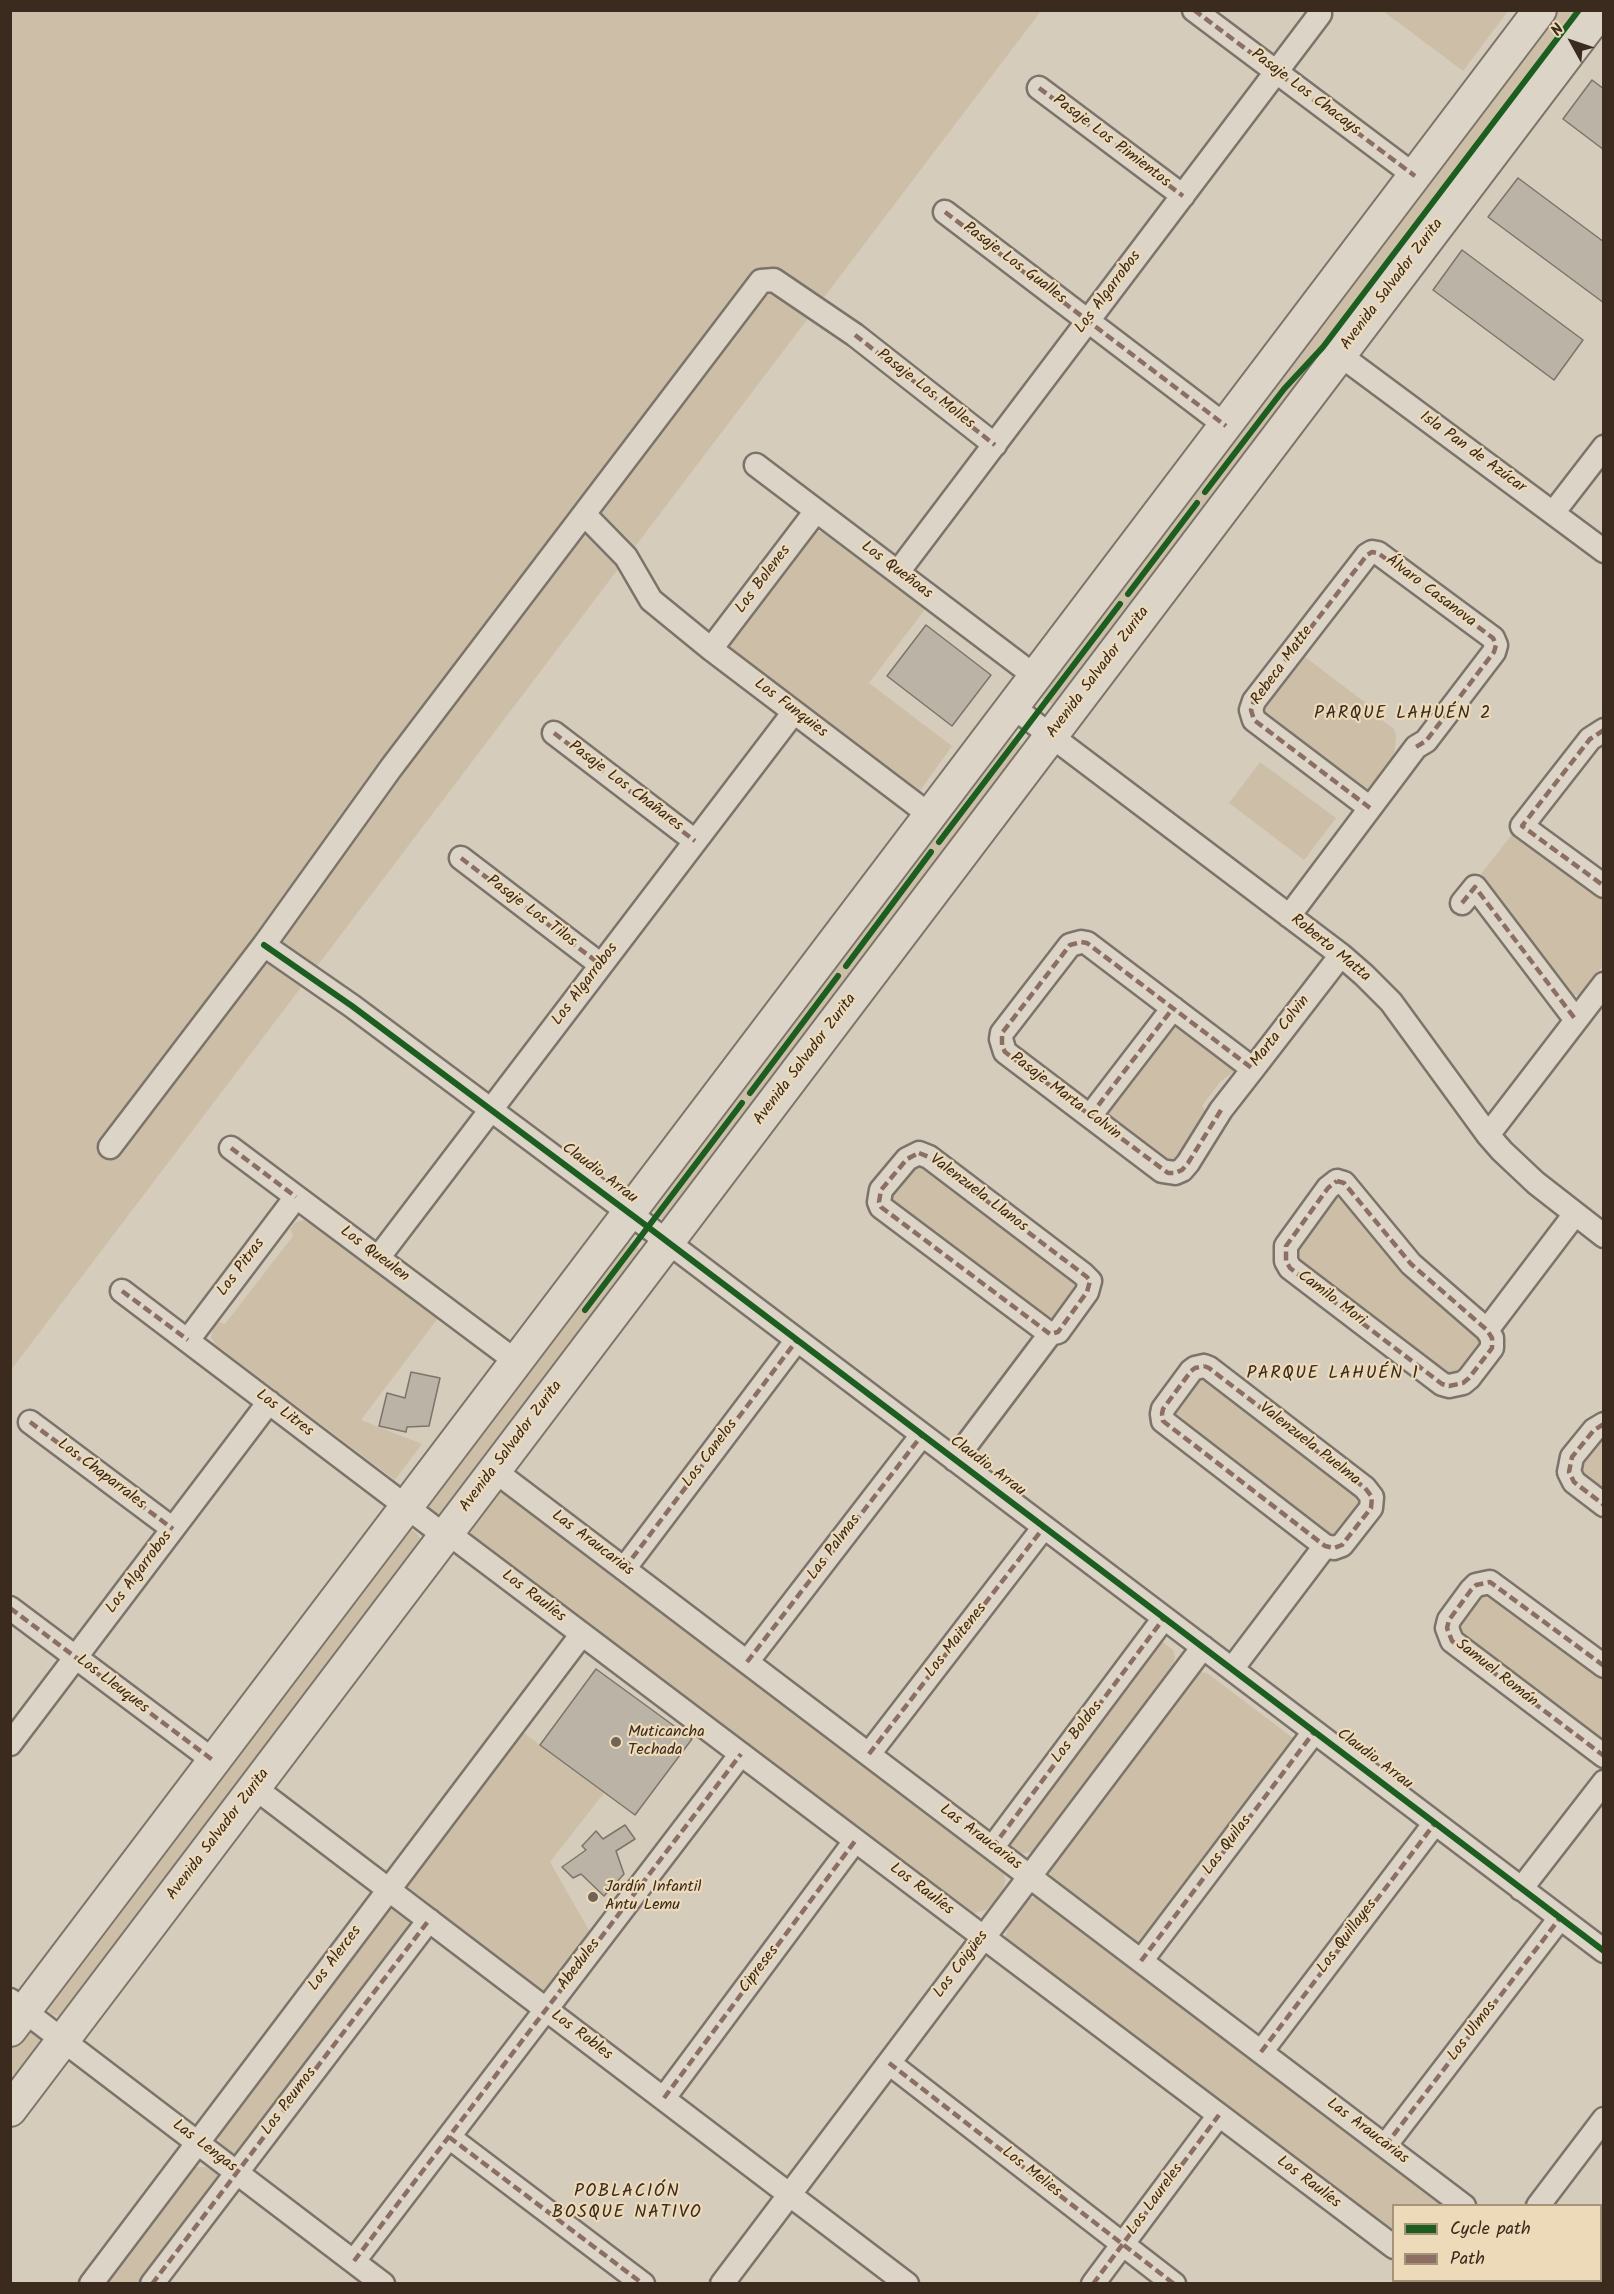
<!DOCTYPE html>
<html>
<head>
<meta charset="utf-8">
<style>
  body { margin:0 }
  #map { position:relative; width:1614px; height:2294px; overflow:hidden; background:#d6ccbb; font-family:Kalam,sans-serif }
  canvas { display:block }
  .frame { position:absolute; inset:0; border:12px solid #3b2a1e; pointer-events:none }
  .legend { position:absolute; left:1392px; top:2204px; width:210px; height:78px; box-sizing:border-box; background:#eddab8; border:2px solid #a6947a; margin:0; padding:8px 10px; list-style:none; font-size:18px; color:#3b2a1e }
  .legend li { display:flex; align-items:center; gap:12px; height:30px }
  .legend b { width:30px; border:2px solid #a6947a }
  .north { position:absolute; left:1542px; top:12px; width:60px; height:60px; -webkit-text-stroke:4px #eddab8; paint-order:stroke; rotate:310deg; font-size:16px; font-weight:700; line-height:24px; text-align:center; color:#3b2a1e }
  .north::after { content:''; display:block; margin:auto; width:21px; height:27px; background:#3b2a1e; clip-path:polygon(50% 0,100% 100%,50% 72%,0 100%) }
</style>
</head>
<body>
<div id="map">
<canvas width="1614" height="2294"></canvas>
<div class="frame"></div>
<ul class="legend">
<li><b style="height:8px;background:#1b5e20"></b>Cycle path</li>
<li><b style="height:8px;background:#8d6e63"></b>Path</li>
</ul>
<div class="north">N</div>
</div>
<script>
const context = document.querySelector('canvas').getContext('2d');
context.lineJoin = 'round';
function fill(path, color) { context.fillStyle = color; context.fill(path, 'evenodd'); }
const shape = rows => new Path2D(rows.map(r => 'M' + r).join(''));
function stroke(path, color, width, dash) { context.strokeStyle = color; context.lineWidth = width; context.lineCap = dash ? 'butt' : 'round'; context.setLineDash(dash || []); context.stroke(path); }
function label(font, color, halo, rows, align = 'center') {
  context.font = font + ' Kalam,sans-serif'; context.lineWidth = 4.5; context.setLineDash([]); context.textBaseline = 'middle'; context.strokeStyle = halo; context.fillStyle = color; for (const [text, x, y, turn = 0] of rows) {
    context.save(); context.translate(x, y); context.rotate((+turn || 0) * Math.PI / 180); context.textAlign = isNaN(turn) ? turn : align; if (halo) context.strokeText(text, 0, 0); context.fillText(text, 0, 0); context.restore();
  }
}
const green = shape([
  [11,11,1041,11,11,1370],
  [1383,11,1508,11,1463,71],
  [1554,11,1586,11,1059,704,1053,704,1043,700,1040,696],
  [817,531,826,533,926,608,869,683,952,746,919,792,734,653,730,647,732,640,810,535],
  [1300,653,1371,707,1370,711,1394,729,1396,736,1394,757,1368,789,1363,792,1259,715,1258,707],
  [1008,736,1017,740,1024,749,668,1219,660,1218,654,1213,652,1207],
  [1260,762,1336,818,1304,860,1229,803],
  [1517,828,1603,892,1603,965,1580,996,1564,993,1477,879],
  [1171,1021,1237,1069,1220,1082,1202,1106,1211,1119,1171,1167,1104,1118,1105,1104],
  [915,1161,1082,1283,1055,1325,885,1198],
  [1337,1192,1484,1334,1486,1346,1453,1380,1295,1264,1292,1250],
  [304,1220,311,1222,438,1318,361,1420,422,1444,395,1480,216,1345,211,1337,213,1329,218,1322,225,1324,293,1236,290,1229,296,1222],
  [626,1241,636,1245,642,1254,440,1519,425,1509,425,1501],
  [1203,1372,1367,1496,1341,1536,1330,1540,1172,1420,1170,1409],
  [1603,1429,1603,1496,1576,1475,1574,1465],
  [501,1491,508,1493,1004,1871,1005,1881,1003,1890,995,1901,986,1910,974,1913,964,1910,472,1537,470,1526,493,1496],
  [408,1529,414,1531,423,1541,63,2017,51,2014,46,2005],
  [1482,1588,1603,1675,1603,1746,1457,1637,1454,1625],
  [1160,1640,1173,1650,1175,1657,1173,1667,1033,1852,1019,1854,1005,1844],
  [1200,1672,1207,1673,1293,1738,1296,1744,1143,1946,1137,1945,1052,1881,1050,1873,1050,1865,1194,1676],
  [524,1733,604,1793,550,1862,590,1932,545,1993,407,1886],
  [1041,1897,1046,1900,1443,2205,1394,2206,1393,2236,1010,1945,1005,1938,1011,1918,1021,1905,1031,1898],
  [390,1907,416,1927,238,2162,220,2149,219,2136,221,2130],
  [28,2029,42,2037,43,2042,10,2090,10,2048,22,2032],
  [197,2167,206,2167,225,2179,145,2283,105,2284,190,2172]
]);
const building = shape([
  [1592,80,1604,89,1604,150,1563,119,1592,80],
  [1518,178,1604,242,1604,303,1488,217,1518,178],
  [1462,250,1583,340,1554,380,1433,290,1462,250],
  [926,625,991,675,952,726,887,676,926,625],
  [411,1372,440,1378,429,1426,407,1427,406,1432,379,1426,387,1393,405,1398,411,1372],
  [596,1669,692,1739,635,1815,540,1745,596,1669],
  [625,1825,635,1839,616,1851,624,1874,604,1896,581,1874,573,1878,562,1867,586,1850,582,1846,596,1831,603,1839,625,1825]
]);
const street = shape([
  [1194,10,1415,176],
  [1039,88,1183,196],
  [945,212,1226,426],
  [1340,355,1604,551],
  [756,465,1036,677],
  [1553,513,1604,447],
  [584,514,626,557,651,600,711,649,931,816],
  [898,572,1320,14],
  [711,649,816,511],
  [1013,707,1341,955,1364,975,1391,1002,1488,1135,1502,1151,1536,1183,1604,1236],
  [1604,730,1590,739,1522,826,1604,886],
  [554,733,695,841],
  [461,858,601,965],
  [1462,903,1475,887,1576,1020],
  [1289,916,1416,747,1426,741,1494,652,1496,645,1493,638,1378,553,1372,552,1367,555,1254,701,1251,710,1254,720,1370,808],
  [264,945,352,1006,648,1227,1604,1951],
  [1253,1069,1087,943,1081,942,1070,945,1002,1033,1001,1039,1005,1052,1162,1171,1175,1173,1182,1170,1188,1163,1221,1110,1253,1069,1341,955],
  [1090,1116,1173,1008],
  [1488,1135,1604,984],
  [110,1147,264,945,391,768,761,281,774,280,855,335,995,445],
  [231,1148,517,1362],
  [1337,1181,1344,1183,1411,1264,1487,1330,1492,1338,1492,1348,1469,1378,1463,1383,1449,1386,1442,1384,1290,1268,1286,1261,1286,1246,1328,1188,1337,1181],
  [378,1258,794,712],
  [122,1291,445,1536],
  [1487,1330,1575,1214],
  [188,1340,296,1197],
  [1204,1366,1209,1368,1365,1488,1372,1497,1371,1508,1342,1545,1334,1548,1325,1546,1163,1421,1162,1414,1163,1409,1191,1371,1195,1368,1204,1366],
  [30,1422,173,1529],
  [1604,1424,1594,1430,1572,1457,1569,1472,1574,1482,1604,1505],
  [955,1460,1050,1334,1058,1332,1087,1292,1090,1281,1083,1274,929,1157,919,1153,907,1159,881,1190,879,1202,881,1207,1050,1334],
  [495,1471,1464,2206],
  [448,1533,1394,2247],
  [624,1569,797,1340],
  [10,1608,214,1761],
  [747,1662,922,1435],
  [1604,1666,1490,1582,1476,1585,1471,1590,1449,1620,1447,1628,1452,1641,1604,1756],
  [1232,1669,1325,1546],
  [10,1744,269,1402],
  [869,1754,1044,1527],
  [255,1788,907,2284],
  [992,1848,1164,1618],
  [1521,1889,1604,1782],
  [1141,1961,1314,1732],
  [10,2000,383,2284],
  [1261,2052,1435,1823],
  [889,2063,1174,2284],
  [664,2098,855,1841],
  [449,2137,643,2284],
  [1385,2146,1560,1918],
  [1538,2206,1604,2119],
  [354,2261,741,1754],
  [1437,2280,1441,2284],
  [91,2284,582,1634],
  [152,2284,429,1920],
  [722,2284,1203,1647],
  [1093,2284,1219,2115],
  [1479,2284,1482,2280]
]);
const secondary = shape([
  [10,2030,1540,10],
  [10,2110,1601,10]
]);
const quiet = shape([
  [1194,10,1415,176],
  [1039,88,1183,196],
  [945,212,1226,426],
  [855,335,995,445],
  [1604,730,1590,739,1522,826,1604,886],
  [554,733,695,841],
  [1370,808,1254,720,1251,710,1254,701,1367,555,1372,552,1378,553,1493,638,1496,645,1494,652,1426,741,1416,747],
  [461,858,601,965],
  [1462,903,1475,887,1576,1020],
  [1221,1110,1188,1163,1182,1170,1175,1173,1168,1173,1005,1052,1002,1046,1002,1033,1070,945,1081,942,1087,943,1253,1069],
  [1090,1116,1173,1008],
  [231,1148,296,1197],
  [919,1153,929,1157,1087,1277,1090,1281,1087,1292,1058,1332,1050,1334,881,1207,879,1202,881,1190,907,1159,919,1153],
  [1337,1181,1344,1183,1411,1264,1487,1330,1492,1338,1492,1348,1469,1378,1463,1383,1449,1386,1442,1384,1290,1268,1286,1261,1286,1246,1328,1188,1337,1181],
  [122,1291,188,1340],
  [1204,1366,1209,1368,1365,1488,1372,1497,1371,1508,1342,1545,1334,1548,1325,1546,1163,1421,1162,1414,1163,1409,1191,1371,1195,1368,1204,1366],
  [30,1422,173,1529],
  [1604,1424,1594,1430,1572,1457,1569,1472,1574,1482,1604,1505],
  [624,1569,797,1340],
  [10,1608,214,1761],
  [747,1662,922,1435],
  [1604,1666,1490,1582,1476,1585,1471,1590,1449,1620,1447,1628,1452,1641,1604,1756],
  [869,1754,1044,1527],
  [992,1848,1164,1618],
  [1141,1961,1314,1732],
  [1261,2052,1435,1823],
  [889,2063,1174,2284],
  [664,2098,855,1841],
  [449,2137,643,2284],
  [1385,2146,1560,1918],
  [354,2261,741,1754],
  [152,2284,429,1920],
  [1093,2284,1219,2115],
  [1420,2284,1422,2280]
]);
const cycleway = shape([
  [1205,492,1284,389,1323,347,1579,10],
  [1128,594,1197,503],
  [939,842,1120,604],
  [264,945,352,1006,648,1227,1604,1951],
  [846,966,931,852],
  [750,1093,838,976],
  [585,1310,742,1103]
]);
const markers = [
  [616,1742,6,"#716355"],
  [593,1897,6,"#716355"]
];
const streetNames = [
  ["Pasaje Los Chacays",1305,93,37],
  ["Pasaje Los Pimientos",1111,142,37],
  ["Pasaje Los Gualles",1014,264,37],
  ["Avenida Salvador Zurita",1393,285,-53],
  ["Los Algarrobos",1109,293,-53],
  ["Pasaje Los Molles",925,390,38],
  ["Isla Pan de Azúcar",1472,453,36],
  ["Los Queñoas",896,571,37],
  ["Los Bolenes",764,580,-53],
  ["Álvaro Casanova",1430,592,37],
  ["Rebeca Matte",1283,666,-54],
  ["Avenida Salvador Zurita",1099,673,-53],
  ["Los Funquies",790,709,37],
  ["Pasaje Los Chañares",625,787,37],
  ["Pasaje Los Tilos",531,912,37],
  ["Roberto Matta",1330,949,39],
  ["Los Algarrobos",586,985,-53],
  ["Marta Colvin",1281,1032,-52],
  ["Avenida Salvador Zurita",806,1060,-53],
  ["Pasaje Marta Colvin",1065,1097,37],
  ["Claudio Arrau",599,1174,37],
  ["Valenzuela Llanos",978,1194,37],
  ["Los Queulen",374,1255,37],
  ["Los Pitras",242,1268,-53],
  ["Camilo Mori",1331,1299,37],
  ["Los Litres",284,1414,37],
  ["Valenzuela Puelma",1309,1445,38],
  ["Avenida Salvador Zurita",512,1447,-53],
  ["Los Canelos",711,1454,-53],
  ["Claudio Arrau",987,1467,37],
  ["Los Chaparrales",101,1475,37],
  ["Las Araucarias",592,1544,37],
  ["Las Palmas",835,1548,-53],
  ["Los Algarrobos",140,1573,-53],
  ["Los Raulíes",533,1597,37],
  ["Los Maitenes",957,1641,-52],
  ["Samuel Román",1496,1674,38],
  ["Los Lleuques",112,1685,37],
  ["Los Boldos",1078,1733,-53],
  ["Claudio Arrau",1374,1760,37],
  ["Avenida Salvador Zurita",219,1835,-53],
  ["Las Araucarias",980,1838,37],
  ["Las Quilas",1228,1846,-53],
  ["Los Raulíes",921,1890,37],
  ["Los Quillayes",1348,1937,-53],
  ["Los Alerces",336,1959,-53],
  ["Abedules",580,1965,-53],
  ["Los Coigües",962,1965,-53],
  ["Cipreses",760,1970,-53],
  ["Los Ulmos",1473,2032,-53],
  ["Los Robles",581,2036,37],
  ["Los Peumos",290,2102,-53],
  ["Las Araucarias",1367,2132,37],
  ["Las Lengas",204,2147,37],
  ["Los Melies",1031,2173,38],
  ["Los Raulíes",1308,2183,37],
  ["Los Laureles",1156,2200,-54]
];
const poiNames = [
  ["Muticancha",628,1733],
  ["Techada",628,1751],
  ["Jardín Infantil",605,1888],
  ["Antu Lemu",605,1906]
];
const neighbourhoodNames = [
  ["PARQUE LAHUÉN 2",1403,715],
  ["PARQUE LAHUÉN 1",1333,1375],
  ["POBLACIÓN",627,2193],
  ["BOSQUE NATIVO",627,2214]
];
fill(green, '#cdbfa7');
fill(building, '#bab3a6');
stroke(building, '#7c746a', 1.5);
stroke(street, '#7c746a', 27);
stroke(secondary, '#7c746a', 36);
stroke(street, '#dbd4c7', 22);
stroke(secondary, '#dbd4c7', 32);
stroke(quiet, '#8d6e63', 4.5, [9, 4.5]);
stroke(cycleway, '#1b5e20', 6);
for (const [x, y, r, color] of markers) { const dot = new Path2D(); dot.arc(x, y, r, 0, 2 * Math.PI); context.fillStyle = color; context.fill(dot); stroke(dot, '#eddab8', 2); }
label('16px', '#3b2a1e', '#eddab8', streetNames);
label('16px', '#3b2a1e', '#eddab8', poiNames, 'left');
context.letterSpacing = '1.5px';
label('18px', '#3b2a1e', '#eddab8', neighbourhoodNames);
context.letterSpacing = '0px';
</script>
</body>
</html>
